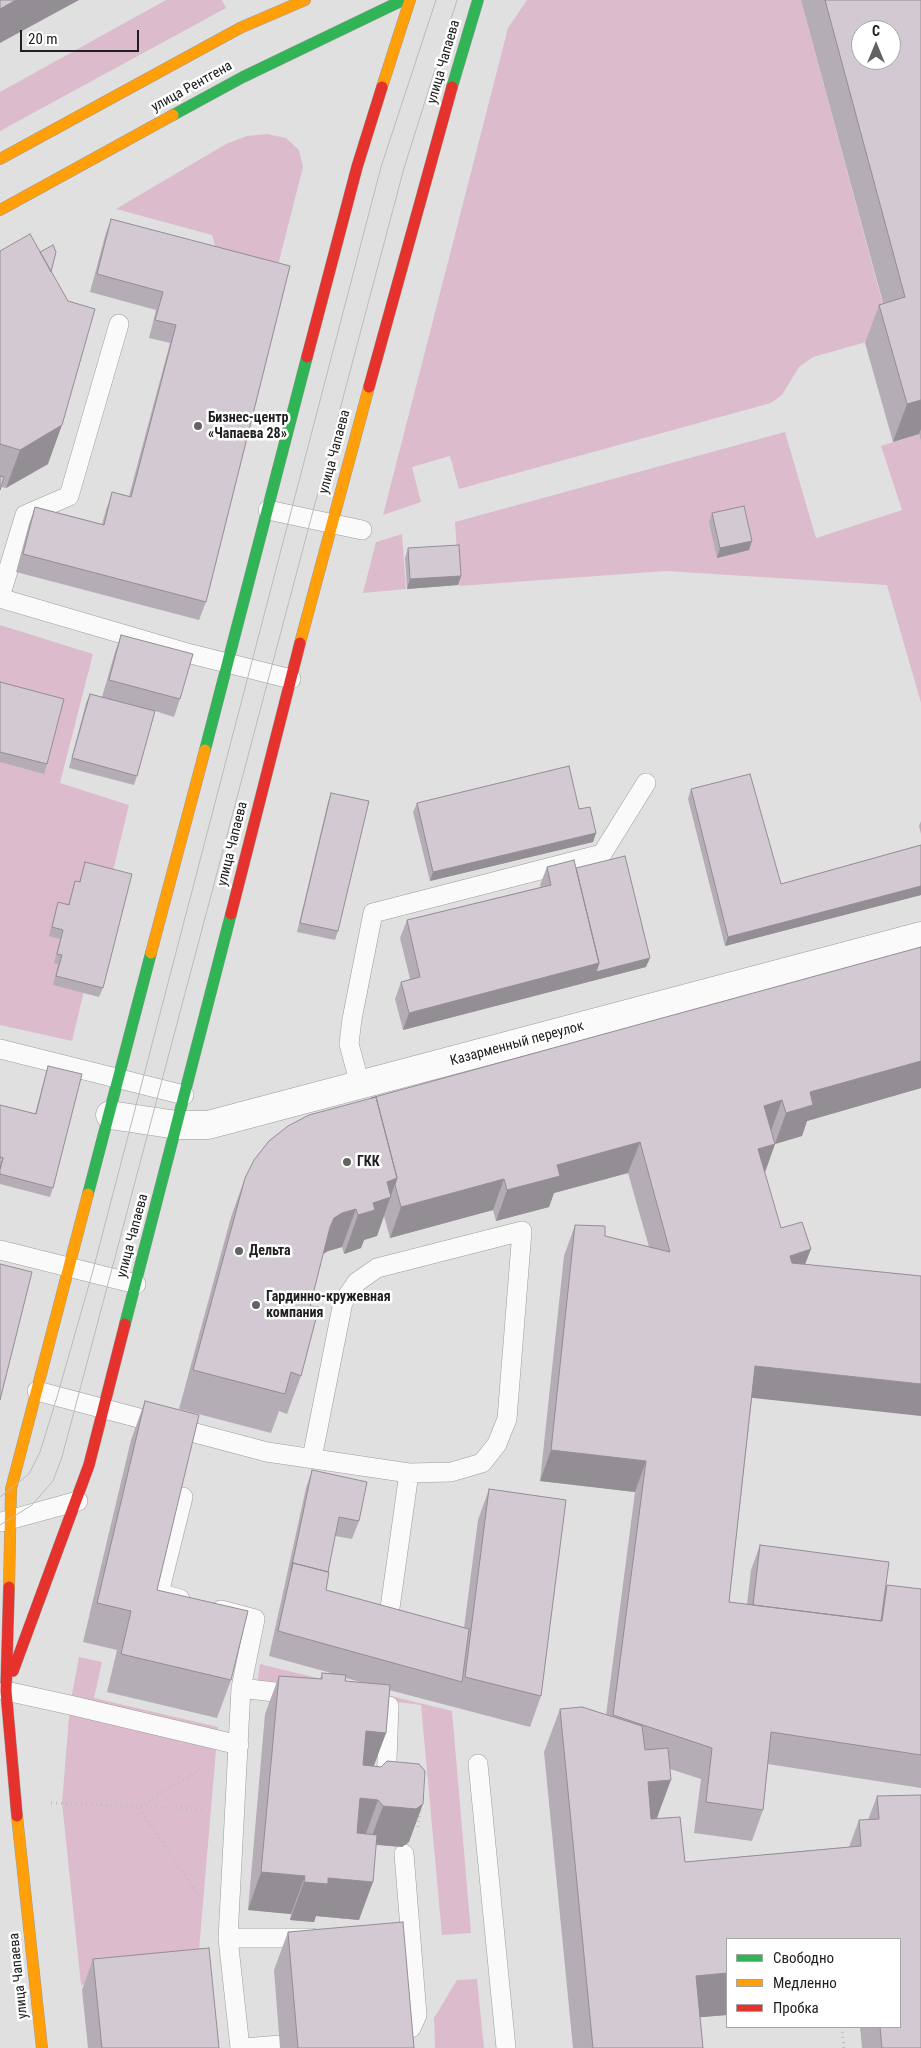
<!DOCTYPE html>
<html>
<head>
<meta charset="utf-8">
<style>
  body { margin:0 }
  #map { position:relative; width:921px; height:2048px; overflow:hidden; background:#e0e0e1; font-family:"Roboto Condensed",sans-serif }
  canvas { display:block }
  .legend { position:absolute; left:726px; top:1938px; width:175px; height:90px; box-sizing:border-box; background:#fff; border:1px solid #a6a6a6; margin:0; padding:6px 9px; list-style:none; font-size:15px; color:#202021 }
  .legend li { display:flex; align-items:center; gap:10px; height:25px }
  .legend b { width:25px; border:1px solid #a6a6a6 }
  .north { position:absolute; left:851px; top:20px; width:50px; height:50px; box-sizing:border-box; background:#fff; border:1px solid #a6a6a6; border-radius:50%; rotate:0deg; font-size:14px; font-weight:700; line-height:20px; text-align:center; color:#202021 }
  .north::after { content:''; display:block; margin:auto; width:18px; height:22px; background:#636364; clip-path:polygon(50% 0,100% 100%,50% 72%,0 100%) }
  .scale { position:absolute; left:20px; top:30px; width:119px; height:22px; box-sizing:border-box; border:2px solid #202021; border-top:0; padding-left:6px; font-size:15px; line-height:18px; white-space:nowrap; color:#202021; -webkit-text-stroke:4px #fff; paint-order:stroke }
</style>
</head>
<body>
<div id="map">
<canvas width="921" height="2048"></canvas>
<ul class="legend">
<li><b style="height:6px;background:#30b455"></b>Свободно</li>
<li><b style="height:6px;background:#ff9f0a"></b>Медленно</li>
<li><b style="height:6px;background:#e5322d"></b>Пробка</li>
</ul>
<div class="north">С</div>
<div class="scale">20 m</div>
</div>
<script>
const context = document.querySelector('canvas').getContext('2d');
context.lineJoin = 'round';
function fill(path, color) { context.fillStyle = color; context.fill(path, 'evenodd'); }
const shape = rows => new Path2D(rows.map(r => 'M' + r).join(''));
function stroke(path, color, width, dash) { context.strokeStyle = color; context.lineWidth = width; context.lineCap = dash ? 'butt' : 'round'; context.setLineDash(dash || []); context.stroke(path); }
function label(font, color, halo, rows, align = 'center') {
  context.font = font + ' "Roboto Condensed",sans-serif'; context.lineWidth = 5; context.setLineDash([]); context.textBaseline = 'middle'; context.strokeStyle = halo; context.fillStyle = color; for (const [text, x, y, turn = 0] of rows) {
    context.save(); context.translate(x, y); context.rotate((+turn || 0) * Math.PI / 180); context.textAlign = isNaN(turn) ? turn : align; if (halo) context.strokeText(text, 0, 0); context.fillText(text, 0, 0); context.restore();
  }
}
const green = shape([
  [166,0,222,0,226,8,0,131,0,92],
  [527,0,801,0,891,335,813,357,799,367,782,395,771,403,459,489,450,456,412,467,421,502,383,515,508,28],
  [267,134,286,138,299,150,303,167,274,281,221,267,212,235,116,209,226,144,247,136],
  [785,432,816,538,902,510,881,446,919,434,921,442,921,703,887,585,666,571,459,586,455,522],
  [402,534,406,589,363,593,376,542],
  [0,625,93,654,60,783,129,805,72,1041,0,1025],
  [79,1657,102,1662,94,1698,218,1727,197,1973,81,1985,62,1803,70,1705],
  [260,1664,452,1711,471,1933,442,1935,421,1705,257,1684],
  [477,1979,484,2048,435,2048,434,2018,457,1980]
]);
const path = shape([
  [51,1803,205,1809],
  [418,1827,420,1809],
  [199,1896,138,1807,202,1768],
  [842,2027,844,2048]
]);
const lane = shape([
  [268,510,362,530],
  [0,597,25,515,69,496,119,324],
  [0,598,191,654,291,679],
  [0,1049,184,1095],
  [360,1085,349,1044,352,1019,373,913,602,854,646,783],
  [0,1250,136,1284],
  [37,1391,267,1452,409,1473,451,1472,482,1463,497,1444,507,1419,522,1231,377,1268,357,1282,343,1302,312,1458],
  [1,1522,78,1501],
  [180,1599,159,1593,183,1497],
  [221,1610,255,1619,241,1688,228,1938,240,2048],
  [389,1615,409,1473],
  [241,1688,299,1695],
  [6,1691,70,1705,239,1745],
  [363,1703,389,1706,386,1787],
  [478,1764,506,2048],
  [228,1938,312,1938],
  [395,2035,411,2028,417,2015,404,1854],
  [244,2048,280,2045]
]);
const street = shape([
  [110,1115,177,1125,208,1125,921,936]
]);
const fast = shape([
  [452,87,478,0],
  [173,115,243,77,403,0],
  [205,750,307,357],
  [88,1194,151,953],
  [125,1324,231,914]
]);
const slow = shape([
  [382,87,410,0],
  [0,159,240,28,305,0],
  [0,210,173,115],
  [300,643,369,387],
  [151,953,205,750],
  [9,1587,11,1489,88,1194],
  [17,1816,42,2048]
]);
const jam = shape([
  [307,357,357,167,382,87],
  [369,387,452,87],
  [231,914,300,643],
  [9,1587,6,1691,17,1816],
  [13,1671,89,1465,125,1324]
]);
const tram = shape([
  [0,1497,29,1474,40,1452,57,1397,92,1274,381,167,436,0],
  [0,1525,32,1505,53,1481,62,1457,404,168,457,0]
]);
const wall = shape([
  [801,0,921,0,921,442,919,434,893,442,865,343,879,305,883,303],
  [111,219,290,266,206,602,199,620,16,572,29,524,35,507,102,524,106,510,112,492,129,496,170,343,149,338,156,310,90,292,105,236],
  [0,251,51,272,48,464,6,488,1,487,0,490],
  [712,513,749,550,717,558,709,522],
  [408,548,461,576,458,585,407,589,405,558],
  [121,635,180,699,174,717,155,711,137,776,134,785,69,768,86,703,90,694,102,697,115,652],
  [0,682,47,764,44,774,0,762],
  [691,789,781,884,921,845,921,895,725,946,688,799],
  [331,793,338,931,335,940,297,932,328,802],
  [417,803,579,809,596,833,593,842,430,881,413,812],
  [921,821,921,834,919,826],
  [85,862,103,988,99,997,53,985,58,964,54,963,60,939,49,936,55,911,58,902,68,904,75,881,79,882],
  [547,867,576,868,646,967,403,1030,395,999,401,982,410,979,400,938,407,920,541,887,540,885],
  [921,947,921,1088,807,1121,802,1136,775,1144,765,1172,752,1398,729,1602,747,1604,751,1570,760,1545,885,1590,887,1585,921,1589,921,1788,768,1764,763,1810,752,1841,694,1833,701,1779,670,1769,657,1819,685,1862,849,1847,859,1820,868,1820,877,1796,921,2048,862,2048,860,2027,900,2027,900,1939,727,1939,727,2015,700,2017,703,2048,573,2048,544,1752,560,1709,606,1715,635,1492,540,1481,564,1256,575,1225,605,1236,649,1247,628,1173,554,1193,549,1207,496,1221,493,1210,390,1238,384,1216,377,1236,364,1240,361,1248,344,1254,342,1247,328,1251,323,1254,310,1306,301,1376,287,1414,279,1411,271,1433,179,1409,231,1217,245,1178],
  [48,1066,53,1188,50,1197,0,1184,0,1105,35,1114,45,1076],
  [145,1401,157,1590,231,1680,217,1718,107,1692,117,1650,83,1642,131,1440],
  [312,1470,359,1521,352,1539,335,1536,328,1572,326,1590,464,1628,478,1520,489,1489,541,1696,530,1727,389,1690,386,1733,373,1766,409,1842,402,1847,376,1845,359,1920,316,1916,314,1922,290,1920,291,1914,248,1910,265,1714,279,1676,320,1679,322,1673,331,1673,269,1656,284,1588,306,1488],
  [346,1678,364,1683,345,1681],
  [288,1932,414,2048,280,2048,274,1970],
  [93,1959,219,2048,88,2048,82,1990]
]);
const shadedWall = shape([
  [16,0,79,0,0,43,0,9],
  [921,400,921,429,919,434,893,442,907,404],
  [62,425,48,464,6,488,20,450],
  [752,541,749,550,717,558,720,548],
  [461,576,458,585,407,589,410,579],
  [596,833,593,842,430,881,433,872],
  [921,886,921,895,725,946,728,937],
  [650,958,646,967,403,1030,409,1013,599,963],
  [921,1061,921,1088,807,1121,802,1136,775,1144,786,1113,810,1092],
  [782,1100,771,1131,764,1106],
  [640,1142,628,1173,554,1193,549,1207,496,1221,507,1190,557,1165],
  [775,1144,764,1175,758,1149],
  [397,1178,377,1236,364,1240,361,1248,344,1254,358,1215,373,1203,387,1182],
  [504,1179,493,1210,390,1238,401,1207],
  [356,1209,342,1247,328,1251,320,1256,334,1218,342,1213],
  [811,1249,799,1280,779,1287,790,1256],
  [755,1366,921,1384,921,1416,744,1397],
  [551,1450,646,1461,635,1492,540,1481],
  [366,1731,386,1733,372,1771,352,1769],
  [671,1780,655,1823,632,1825,648,1782],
  [360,1798,378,1800,364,1839,346,1837],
  [423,1804,409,1842,402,1847,369,1844,383,1806],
  [261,1872,305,1876,291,1914,248,1910],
  [328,1878,373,1882,359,1920,316,1916,314,1922,290,1920,304,1882],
  [727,1973,727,2015,680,2019,696,1976]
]);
const building = shape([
  [0,0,16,0,0,9,0,0],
  [825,0,921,0,921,400,907,404,879,305,905,297,825,0],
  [861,30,891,30,891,60,861,60,861,30],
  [111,219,290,266,206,602,23,554,35,507,104,525,112,492,131,497,176,325,155,320,163,292,97,274,111,219],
  [30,234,68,301,95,309,62,425,20,450,0,444,0,251,30,234],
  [53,245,56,252,51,272,40,252,53,245],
  [0,476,4,477,0,490,0,476],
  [744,506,752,541,720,548,712,513,744,506],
  [459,545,461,576,410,579,408,548,459,545],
  [121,635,193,654,180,699,109,680,121,635],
  [0,682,64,699,47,764,0,752,0,682],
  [90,694,155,711,137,776,72,758,90,694],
  [569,766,579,809,590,807,596,833,433,872,417,803,569,766],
  [750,774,781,884,921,845,921,886,728,937,691,789,750,774],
  [331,793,369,801,338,931,300,923,331,793],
  [625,856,650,958,596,972,599,963,576,868,625,856],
  [574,860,599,963,409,1013,401,982,420,977,407,920,551,885,547,867,574,860],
  [85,862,132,874,103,988,56,976,62,955,57,954,63,930,52,927,58,902,69,905,75,881,80,882,85,862],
  [921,947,921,1061,810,1092,813,1105,786,1113,782,1100,764,1106,775,1144,758,1149,781,1228,802,1222,811,1249,790,1256,792,1263,921,1276,921,1384,755,1366,729,1602,882,1621,887,1585,921,1589,921,1755,771,1732,763,1810,706,1802,712,1748,613,1715,646,1461,551,1450,575,1225,605,1226,605,1236,670,1252,640,1142,557,1165,560,1176,507,1190,504,1179,401,1207,395,1185,397,1178,376,1097,371,1098,921,947],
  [48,1066,82,1074,53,1188,0,1174,0,1169,3,1158,0,1157,0,1105,36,1114,48,1066],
  [376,1097,397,1178,387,1182,391,1197,373,1203,375,1210,358,1215,356,1209,342,1213,334,1218,330,1227,310,1306,319,1307,301,1376,291,1372,285,1394,193,1370,245,1178,254,1160,269,1141,288,1126,309,1115,376,1097],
  [0,1157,3,1158,0,1169,0,1157],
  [0,1264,32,1272,0,1400,0,1264],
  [145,1401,199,1415,157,1590,248,1611,231,1680,121,1654,131,1611,97,1603,145,1401],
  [312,1470,367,1482,359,1521,339,1517,328,1572,293,1563,291,1570,312,1470],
  [489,1489,566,1500,541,1696,465,1677,489,1489],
  [760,1545,889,1562,881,1621,753,1605,760,1545],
  [293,1563,329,1572,326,1590,469,1629,462,1682,278,1631,293,1563],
  [322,1673,346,1675,345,1681,390,1685,386,1733,366,1731,363,1765,381,1767,387,1761,419,1764,425,1771,423,1804,416,1809,383,1806,378,1800,360,1798,357,1833,377,1835,373,1882,328,1878,328,1884,304,1882,305,1876,261,1872,279,1676,322,1679,322,1673],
  [582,1707,642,1726,645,1750,668,1748,671,1780,648,1782,651,1819,680,1817,685,1862,861,1846,859,1820,879,1819,877,1796,921,1795,921,2048,882,2048,880,2027,900,2027,900,1939,727,1939,727,1973,696,1976,703,2048,593,2048,560,1709,582,1707],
  [403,1922,414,2048,298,2048,288,1932,403,1922],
  [209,1948,219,2048,102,2048,93,1959,209,1948]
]);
const markers = [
  [198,426,5,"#636364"],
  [347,1162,5,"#636364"],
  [239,1251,5,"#636364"],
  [256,1305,5,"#636364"]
];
const streetNames = [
  ["улица Чапаева",444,62,-74],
  ["улица Рентгена",192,87,-29],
  ["улица Чапаева",335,452,-75],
  ["улица Чапаева",233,844,-76],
  ["Казарменный переулок",517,1044,-15],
  ["улица Чапаева",133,1236,-75],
  ["улица Чапаева",19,1976,-96]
];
const poiNames = [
  ["Бизнес-центр",208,418],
  ["«Чапаева 28»",208,434],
  ["ГКК",357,1162],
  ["Дельта",249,1251],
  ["Гардинно-кружевная",266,1297],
  ["компания",266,1313]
];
fill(green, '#dcbccc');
stroke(lane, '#9c9c9d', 20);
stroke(street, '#9c9c9d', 29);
stroke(fast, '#9c9c9d', 12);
stroke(slow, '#9c9c9d', 12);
stroke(jam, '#9c9c9d', 12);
stroke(path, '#bebebf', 3, [1, 4]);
stroke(lane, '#fafafa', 19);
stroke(street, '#fafafa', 28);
stroke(fast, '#30b455', 11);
stroke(slow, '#ff9f0a', 11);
stroke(jam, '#e5322d', 11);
stroke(tram, '#bbbbbc', 1);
fill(wall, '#b5adb5');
fill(shadedWall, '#938d94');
fill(building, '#d2c9d3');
stroke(building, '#938d94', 1);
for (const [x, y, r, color] of markers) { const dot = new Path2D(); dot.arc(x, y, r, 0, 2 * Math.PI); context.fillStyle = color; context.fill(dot); stroke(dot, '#fff', 2); }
label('14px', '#202021', '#fff', streetNames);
label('bold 14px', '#202021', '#fff', poiNames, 'left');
</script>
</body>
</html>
